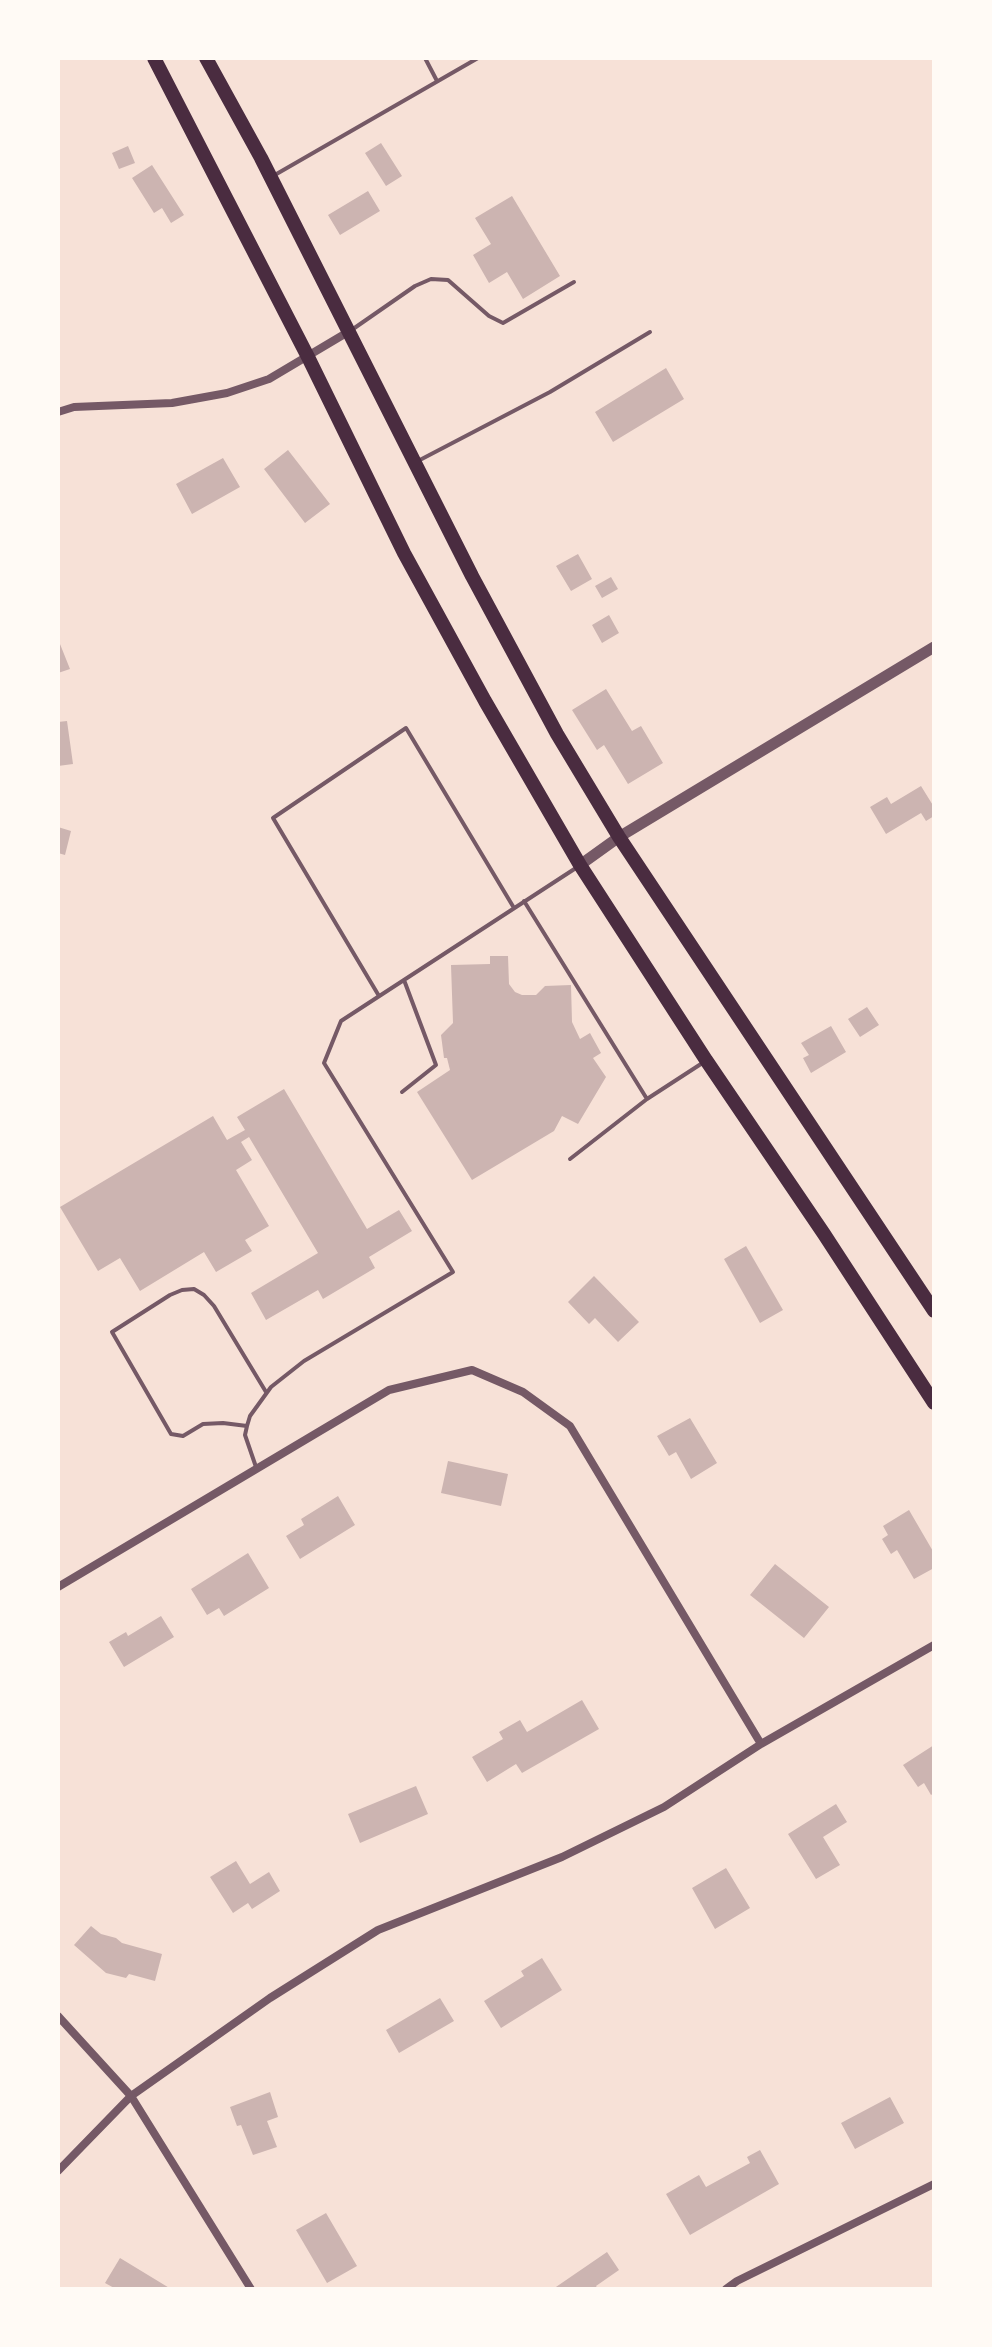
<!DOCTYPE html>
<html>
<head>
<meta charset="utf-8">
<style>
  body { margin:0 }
  #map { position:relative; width:992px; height:2347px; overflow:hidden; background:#f7e1d7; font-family:Overpass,sans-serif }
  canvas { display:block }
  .frame { position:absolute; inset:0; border:60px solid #fffaf5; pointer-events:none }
</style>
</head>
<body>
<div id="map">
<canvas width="992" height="2347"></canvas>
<div class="frame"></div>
</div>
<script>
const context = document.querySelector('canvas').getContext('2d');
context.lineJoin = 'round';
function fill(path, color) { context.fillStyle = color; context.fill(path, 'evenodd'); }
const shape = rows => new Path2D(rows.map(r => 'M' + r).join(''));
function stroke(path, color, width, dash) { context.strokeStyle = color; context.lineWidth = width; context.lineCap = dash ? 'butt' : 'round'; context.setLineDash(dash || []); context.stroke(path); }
const building = shape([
  [381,143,402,176,386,186,365,153],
  [128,146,135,163,119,169,112,153],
  [152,165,184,215,171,223,162,208,154,213,132,178],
  [368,191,380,211,340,235,328,215],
  [512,196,560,276,523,299,507,272,489,283,473,255,491,244,475,218],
  [666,368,684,399,613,442,595,412],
  [288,450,330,504,305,523,264,469],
  [223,458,240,487,192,514,176,484],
  [578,554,592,579,571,591,556,566],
  [611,577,618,589,602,598,595,586],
  [609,615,619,633,602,643,592,625],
  [58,639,70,669,58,673],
  [606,689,632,731,641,726,663,763,628,784,604,745,597,750,572,710],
  [67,721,73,764,58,766,58,722],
  [921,786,934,807,934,816,926,821,921,813,886,834,870,807,887,797,891,804],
  [58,827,71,831,65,855,58,853],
  [490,956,508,956,509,984,515,992,522,995,536,995,545,986,571,985,572,1022,580,1039,590,1033,601,1053,593,1058,606,1077,578,1124,562,1116,554,1131,472,1180,417,1092,450,1070,447,1058,444,1058,441,1035,453,1023,451,965,490,964],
  [867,1007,879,1025,860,1037,848,1019],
  [831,1026,846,1052,811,1073,803,1058,809,1055,801,1043],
  [284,1089,367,1229,399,1210,412,1231,369,1257,375,1268,323,1299,318,1290,266,1320,251,1293,318,1253,249,1137,241,1142,252,1160,236,1170,269,1226,245,1240,252,1251,216,1272,204,1252,140,1291,120,1258,98,1271,60,1207,213,1116,227,1140,245,1130,237,1117],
  [746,1246,783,1310,760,1323,724,1259],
  [594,1276,639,1322,618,1342,595,1318,589,1324,568,1302],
  [690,1418,717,1463,691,1479,676,1452,669,1456,657,1436],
  [448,1461,508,1474,501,1506,441,1493],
  [338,1496,355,1525,300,1559,286,1536,304,1525,301,1519],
  [909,1510,934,1553,934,1568,914,1579,897,1550,891,1554,882,1539,888,1535,883,1526],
  [248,1553,269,1588,224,1616,219,1608,207,1615,191,1589],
  [775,1564,829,1607,804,1638,750,1595],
  [161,1616,174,1637,124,1667,109,1642,126,1632,128,1636],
  [582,1700,599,1729,522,1773,516,1764,487,1782,472,1757,503,1739,499,1732,520,1720,527,1732],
  [934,1745,934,1793,931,1795,924,1783,918,1787,903,1765],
  [416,1786,428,1814,360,1843,348,1814],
  [836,1804,847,1822,823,1837,840,1865,816,1879,788,1834],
  [236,1861,250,1884,269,1872,280,1891,252,1909,248,1903,233,1913,210,1877],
  [726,1868,750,1908,715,1929,692,1888],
  [91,1926,101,1934,116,1938,122,1943,162,1954,155,1981,129,1974,126,1978,106,1973,74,1945],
  [542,1958,562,1990,501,2028,484,2001,524,1976,521,1971],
  [440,1998,454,2021,399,2053,386,2030],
  [270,2092,278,2117,267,2121,277,2147,253,2155,241,2125,237,2126,230,2107],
  [890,2097,904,2123,855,2149,841,2123],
  [760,2150,779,2184,690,2235,666,2194,699,2175,706,2187,750,2163,747,2157],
  [326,2213,357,2266,327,2283,296,2230],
  [607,2252,619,2270,596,2286,598,2289,553,2289],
  [120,2258,171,2289,116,2289,105,2283]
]);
const service = shape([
  [425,58,437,81],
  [273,176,478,58],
  [353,329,415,286,431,279,448,280,489,316,503,323,574,282],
  [416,462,550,392,650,332],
  [524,901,647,1099],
  [379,996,273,818,406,728,514,908],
  [402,1092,436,1065,404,980],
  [570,1159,647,1099,704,1062],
  [247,1426,223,1423,203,1424,183,1436,171,1434,112,1332,170,1295,182,1290,194,1289,204,1295,214,1306,266,1392],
  [256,1467,245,1435,247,1426,250,1416,271,1387,304,1361,453,1272,324,1063,341,1021,579,866]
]);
const minor = shape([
  [58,412,74,407,172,403,227,393,269,379,348,332],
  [58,1587,389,1390,472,1370,523,1392,570,1426,761,1744],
  [58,2016,131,2096,251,2289],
  [58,2171,131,2096,270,1998,378,1930,562,1857,664,1807,761,1744,934,1645],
  [726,2289,737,2281,934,2184]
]);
const tertiary = shape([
  [580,865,619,837,934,647]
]);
const primary = shape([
  [154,58,308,357,404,553,485,701,580,865,706,1060,824,1234,934,1403],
  [206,58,261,158,472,576,557,734,619,837,934,1311]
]);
fill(building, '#ccb4b1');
stroke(service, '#755966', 4);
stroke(minor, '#755966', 8);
stroke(tertiary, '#755966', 11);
stroke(primary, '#4a2c40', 14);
</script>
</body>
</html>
